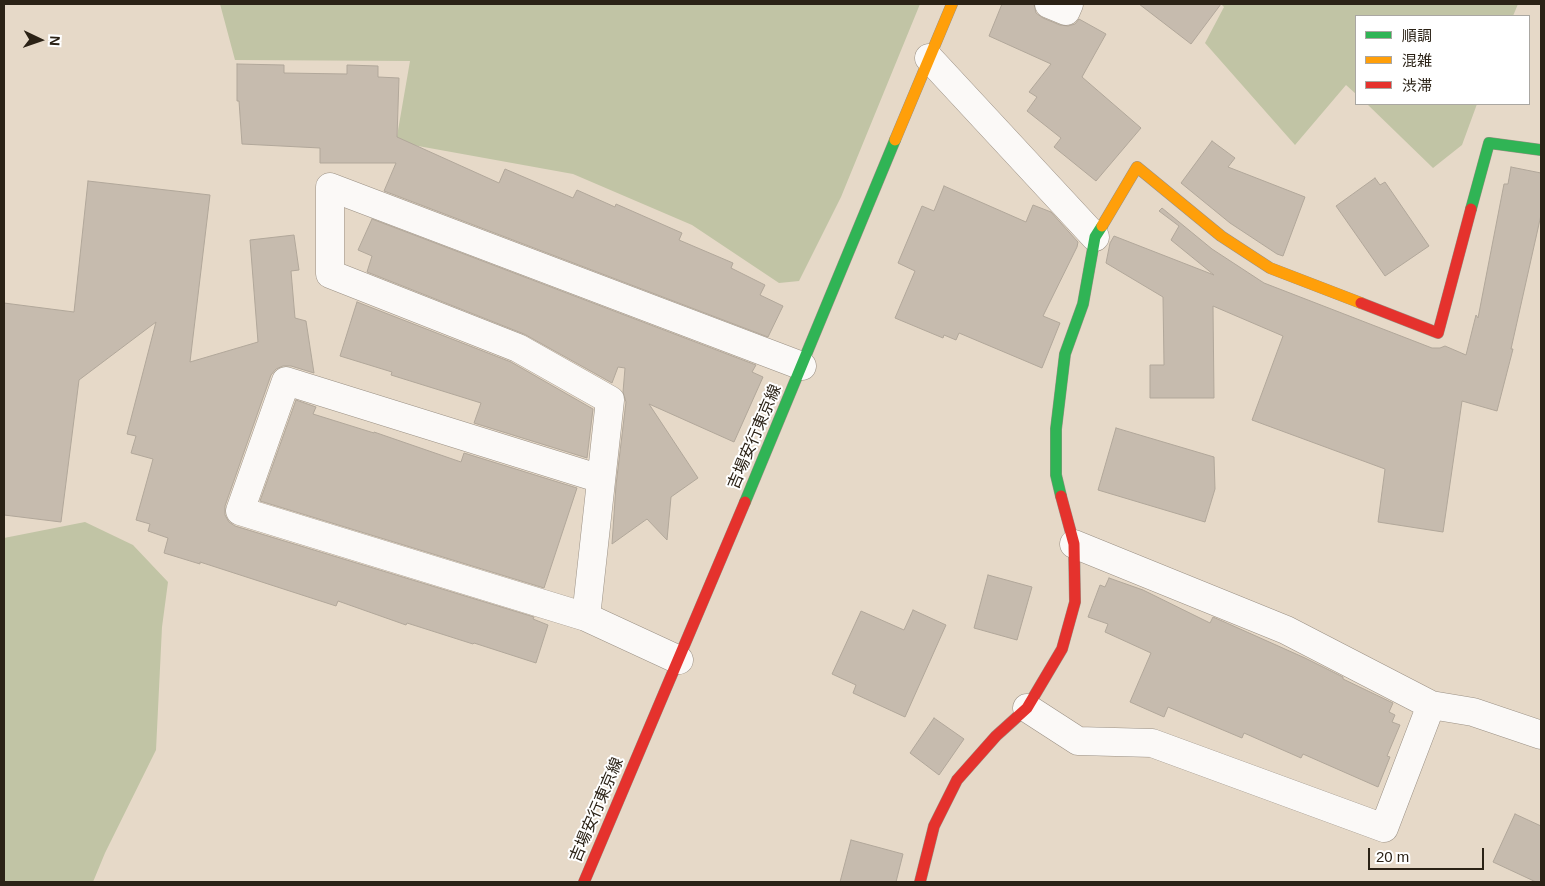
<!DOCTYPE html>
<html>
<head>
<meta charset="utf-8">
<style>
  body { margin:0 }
  #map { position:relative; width:1545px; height:886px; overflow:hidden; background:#e6d9c8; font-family:Arial,"Noto Sans JP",sans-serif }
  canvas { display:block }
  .frame { position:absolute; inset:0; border:5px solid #2b2216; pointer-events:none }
  .legend { position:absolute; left:1355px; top:15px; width:175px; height:90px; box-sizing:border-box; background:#fff; border:1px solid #aaa7a2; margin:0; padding:6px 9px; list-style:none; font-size:15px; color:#2b2216 }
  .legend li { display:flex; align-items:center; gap:10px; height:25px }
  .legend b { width:25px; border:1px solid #aaa7a2 }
  .north { position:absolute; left:15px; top:15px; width:50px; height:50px; -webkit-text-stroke:4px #fff; paint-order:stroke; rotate:93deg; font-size:14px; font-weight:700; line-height:20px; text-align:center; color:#2b2216 }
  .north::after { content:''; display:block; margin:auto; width:18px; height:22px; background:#2b2216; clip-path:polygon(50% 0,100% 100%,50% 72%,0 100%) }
  .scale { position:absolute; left:1368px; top:848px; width:116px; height:22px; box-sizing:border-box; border:2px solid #2b2216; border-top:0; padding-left:6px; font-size:15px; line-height:18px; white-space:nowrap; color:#2b2216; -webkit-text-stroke:4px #fff; paint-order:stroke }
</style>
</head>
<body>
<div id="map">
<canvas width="1545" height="886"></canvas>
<div class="frame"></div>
<ul class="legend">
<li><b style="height:6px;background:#30b455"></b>順調</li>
<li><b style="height:6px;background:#ff9f0a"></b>混雑</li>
<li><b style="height:6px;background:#e5322d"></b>渋滞</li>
</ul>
<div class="north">N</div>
<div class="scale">20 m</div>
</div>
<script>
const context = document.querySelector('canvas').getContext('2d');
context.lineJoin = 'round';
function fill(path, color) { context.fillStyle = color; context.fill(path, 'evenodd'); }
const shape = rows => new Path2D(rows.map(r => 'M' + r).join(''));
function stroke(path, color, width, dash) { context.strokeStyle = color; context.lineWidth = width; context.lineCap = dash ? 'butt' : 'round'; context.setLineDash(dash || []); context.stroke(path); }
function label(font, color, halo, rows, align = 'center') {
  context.font = font + ' Arial,"Noto Sans JP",sans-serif'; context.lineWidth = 4; context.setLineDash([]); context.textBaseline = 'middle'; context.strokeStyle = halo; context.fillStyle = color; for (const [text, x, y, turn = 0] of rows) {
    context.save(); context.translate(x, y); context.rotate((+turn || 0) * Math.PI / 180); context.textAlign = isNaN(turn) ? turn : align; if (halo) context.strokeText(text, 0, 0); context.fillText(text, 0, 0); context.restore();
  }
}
const green = shape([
  [220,4,920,4,841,197,799,281,779,283,692,225,573,174,396,142,410,61,235,60],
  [1221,4,1518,4,1513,16,1356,16,1356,94,1346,85,1295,145,1205,43,1224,7],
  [1367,104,1477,104,1462,145,1433,168],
  [85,522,133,545,168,582,162,627,156,750,105,853,93,882,4,882,4,538]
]);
const building = shape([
  [1002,4,1034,4,1036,13,1043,18,1060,25,1068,26,1075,24,1079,19,1106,34,1082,77,1141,128,1096,181,1054,147,1061,138,1027,111,1037,97,1029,92,1051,64,989,36,1002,4],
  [1139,4,1221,4,1191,44,1139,4],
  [237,64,284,65,284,73,347,74,347,65,378,66,378,77,399,78,397,137,499,183,505,169,573,198,577,190,615,207,616,204,682,233,679,240,733,263,731,268,765,285,760,295,783,306,768,337,384,191,396,163,320,163,320,148,242,144,239,101,237,101,237,64],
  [1212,141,1235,158,1228,167,1305,197,1283,256,1277,254,1230,223,1181,183,1212,141],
  [1511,167,1541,173,1541,215,1511,349,1513,349,1497,411,1462,401,1443,532,1378,522,1385,469,1252,420,1283,336,1213,306,1214,398,1150,398,1150,365,1164,365,1163,297,1106,263,1110,243,1114,236,1214,275,1171,240,1179,226,1159,211,1162,208,1212,249,1264,283,1432,348,1440,348,1445,346,1466,355,1476,315,1478,318,1504,184,1508,184,1511,167],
  [1375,178,1380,185,1385,182,1429,246,1385,276,1336,206,1375,178],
  [88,181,210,195,190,362,258,342,250,240,294,235,299,270,291,271,295,318,306,321,314,373,291,366,283,366,276,369,271,375,225,506,225,515,229,522,235,526,534,617,533,619,548,625,536,663,474,643,473,644,407,623,406,625,338,601,336,606,200,562,200,564,164,553,168,538,148,531,150,524,136,520,153,459,131,453,136,436,127,434,156,322,79,380,61,522,4,515,4,303,74,312,88,181],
  [944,186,1026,222,1033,205,1051,212,1078,242,1077,247,1043,316,1060,323,1042,368,959,333,956,340,944,335,943,338,895,318,915,271,898,263,922,206,934,211,944,186],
  [372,219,756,365,752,372,763,377,734,442,649,404,698,478,671,497,667,540,647,519,612,544,616,485,626,402,623,392,625,368,618,367,612,383,524,334,367,272,372,256,358,250,372,219],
  [357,302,511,362,593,409,587,458,474,423,481,403,391,375,392,372,340,356,357,302],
  [296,400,316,407,313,414,374,433,374,432,461,462,464,453,577,488,544,588,260,501,296,400],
  [1116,428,1214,457,1215,489,1205,522,1098,490,1116,428],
  [988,575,1032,587,1017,640,974,628,988,575],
  [1109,578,1143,590,1210,623,1213,617,1229,624,1305,658,1343,677,1343,679,1393,703,1389,712,1395,715,1392,722,1400,725,1387,756,1390,757,1378,787,1303,754,1301,758,1244,733,1242,738,1168,707,1164,717,1130,702,1151,653,1105,632,1108,624,1088,617,1100,585,1105,587,1109,578],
  [913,610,946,625,905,717,853,693,856,685,832,674,861,611,904,630,913,610],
  [934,718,964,739,939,775,910,753,934,718],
  [1515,814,1541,826,1541,882,1536,882,1493,862,1515,814],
  [851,840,903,854,896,882,840,882,851,840]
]);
const street = shape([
  [1049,4,1066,11,1069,4],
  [929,58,1095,237],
  [1074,544,1286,630,1431,705,1473,712,1541,735],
  [586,617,240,511,286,381,601,479],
  [679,660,586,617,610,400,518,348,330,274,330,187,802,366],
  [1027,708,1078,741,1152,743,1384,828,1431,705]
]);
const fast = shape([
  [1471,209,1489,143,1541,150],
  [1061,496,1056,475,1056,429,1065,354,1083,304,1095,237,1102,226],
  [745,502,895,140]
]);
const slow = shape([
  [895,140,952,4],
  [1102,226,1137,167,1221,236,1270,268,1361,303]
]);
const jam = shape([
  [1361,303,1438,333,1471,209],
  [584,882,745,502],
  [920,882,934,826,957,780,996,736,1027,708,1062,649,1075,602,1074,544,1061,496]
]);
const streetNames = [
  ["吉場安行東京線",755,437,-67],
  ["吉場安行東京線",597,810,-67]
];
fill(green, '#c1c4a5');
fill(building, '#c6bbae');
stroke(building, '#b1a79a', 1);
stroke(street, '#9a9084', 29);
stroke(fast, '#9a9084', 12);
stroke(slow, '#9a9084', 12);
stroke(jam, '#9a9084', 12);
stroke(street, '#fbf9f7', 28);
stroke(fast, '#30b455', 11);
stroke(slow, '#ff9f0a', 11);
stroke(jam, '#e5322d', 11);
label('16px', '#2b2216', '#fff', streetNames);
</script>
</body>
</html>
